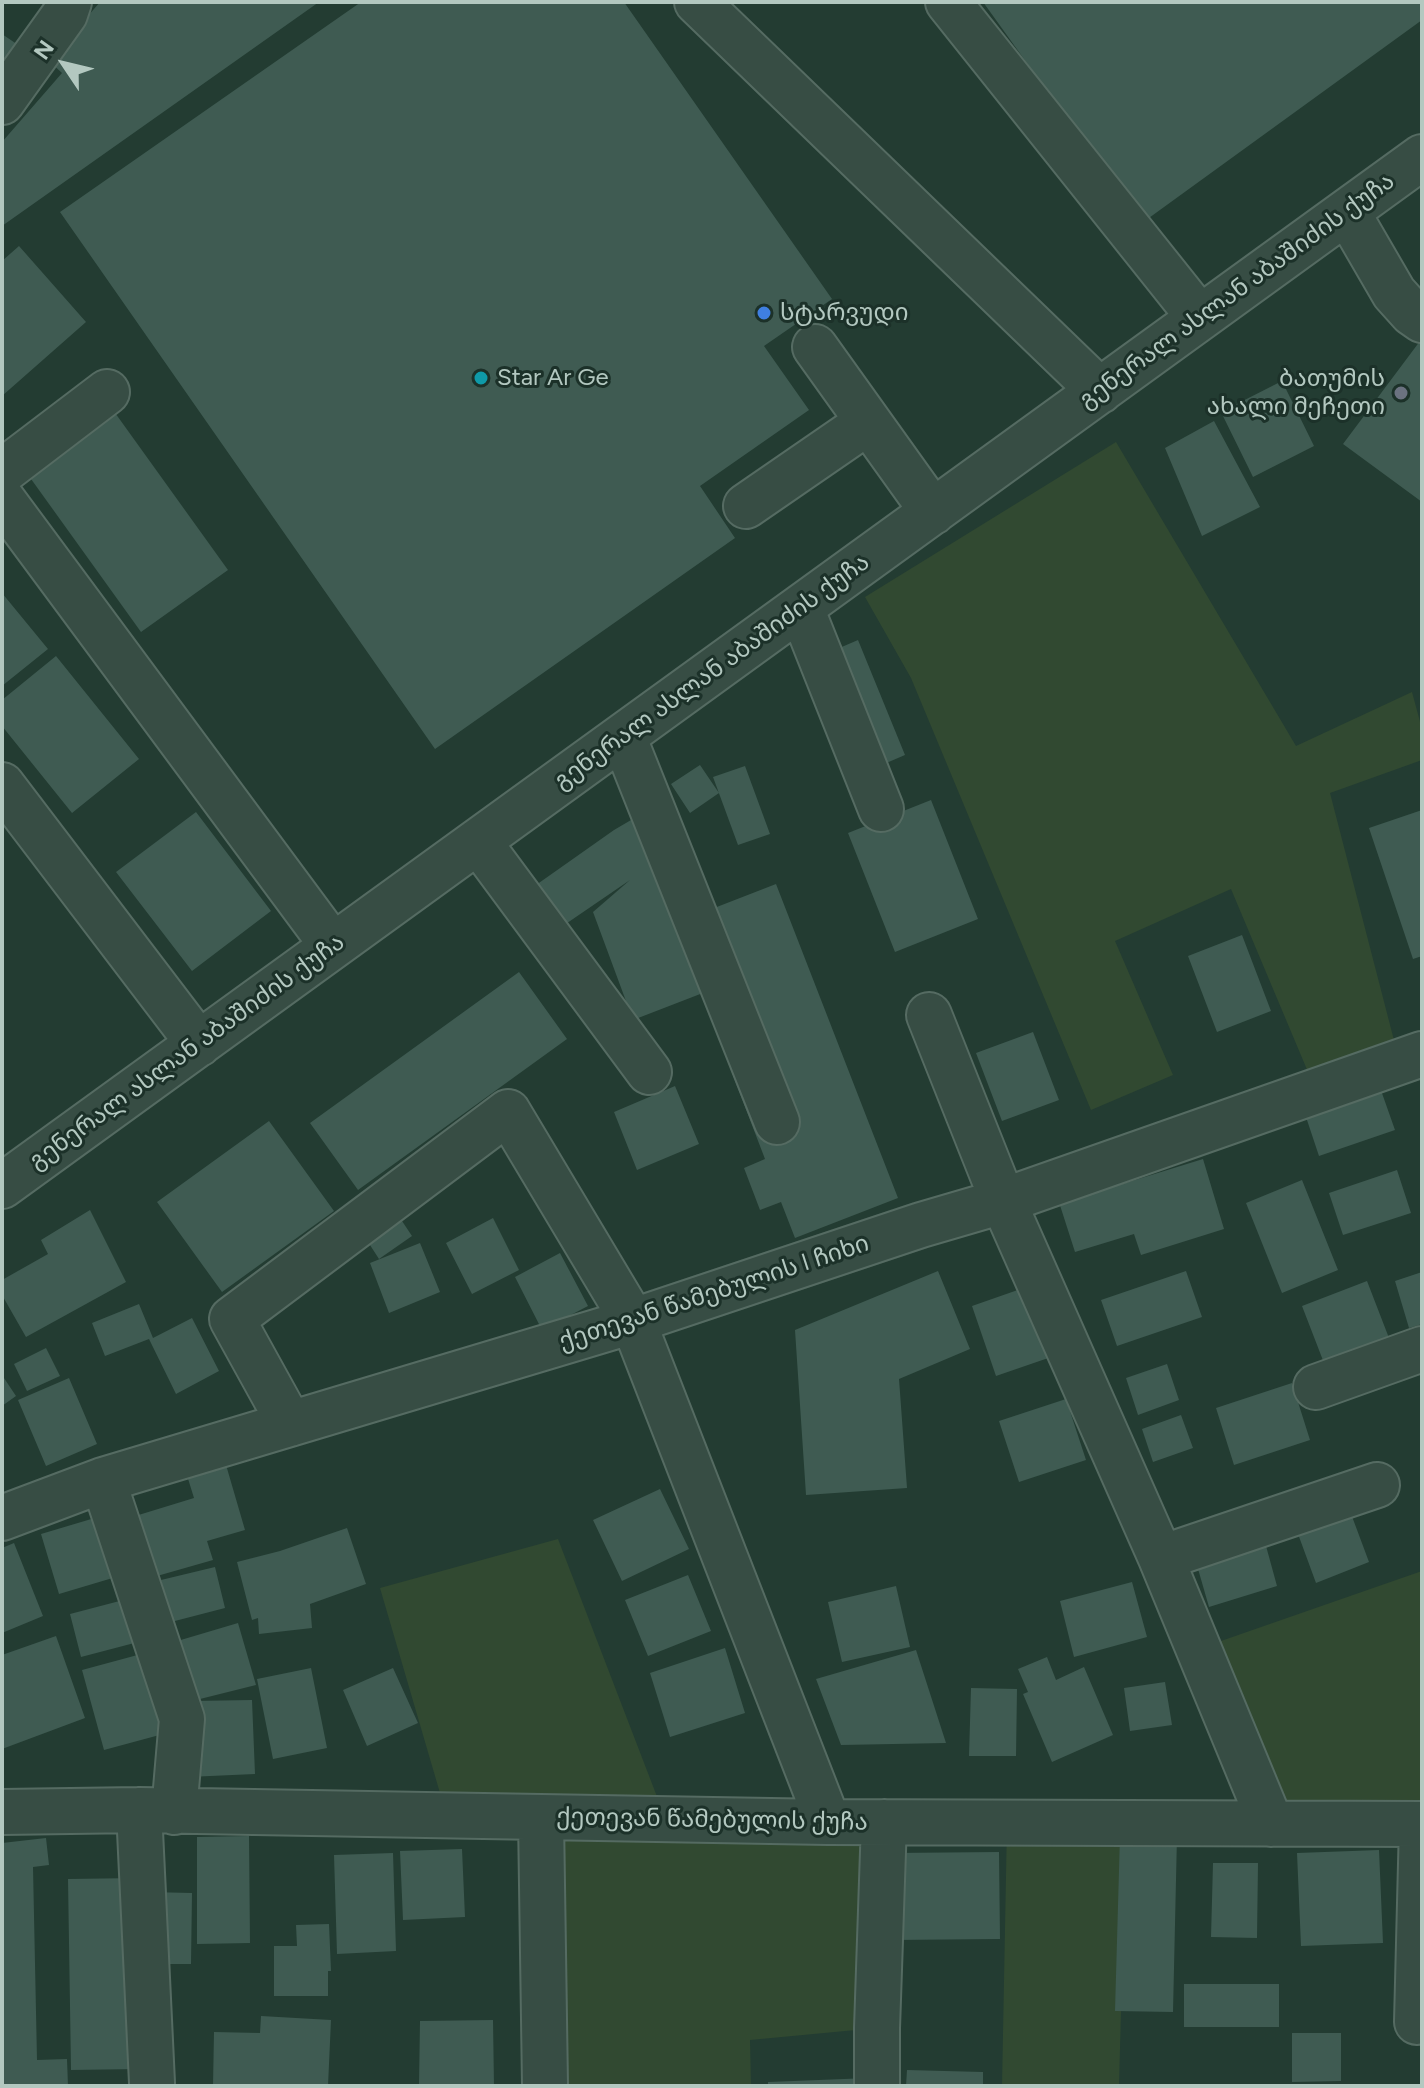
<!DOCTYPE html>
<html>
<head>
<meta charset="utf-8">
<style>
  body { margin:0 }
  #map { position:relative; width:1424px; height:2088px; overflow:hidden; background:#233c32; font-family:Figtree,sans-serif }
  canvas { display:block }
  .frame { position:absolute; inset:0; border:4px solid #b3c8c0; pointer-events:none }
  .north { position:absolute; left:24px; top:24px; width:80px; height:80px; -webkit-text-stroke:6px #1c3129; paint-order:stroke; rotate:305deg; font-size:22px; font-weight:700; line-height:32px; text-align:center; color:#b3c8c0 }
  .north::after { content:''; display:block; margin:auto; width:28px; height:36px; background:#b3c8c0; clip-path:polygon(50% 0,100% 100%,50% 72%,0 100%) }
</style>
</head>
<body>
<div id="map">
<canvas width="1424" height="2088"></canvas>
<div class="frame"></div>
<div class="north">N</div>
</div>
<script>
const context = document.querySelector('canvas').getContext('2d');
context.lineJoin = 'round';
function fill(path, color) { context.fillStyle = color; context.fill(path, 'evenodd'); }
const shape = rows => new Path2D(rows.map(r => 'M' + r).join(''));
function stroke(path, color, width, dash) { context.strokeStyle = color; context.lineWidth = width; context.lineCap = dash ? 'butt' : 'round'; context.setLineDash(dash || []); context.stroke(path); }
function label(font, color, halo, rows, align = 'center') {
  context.font = font + ' Figtree,"Noto Sans Georgian",sans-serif'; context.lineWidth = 6; context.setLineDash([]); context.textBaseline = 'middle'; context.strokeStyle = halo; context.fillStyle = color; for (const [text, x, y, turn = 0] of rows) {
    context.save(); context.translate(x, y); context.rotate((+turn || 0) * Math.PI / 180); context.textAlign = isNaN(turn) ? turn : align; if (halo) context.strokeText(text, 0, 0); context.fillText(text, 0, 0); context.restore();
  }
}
const green = shape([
  [1116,442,1296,746,1412,692,1422,729,1422,760,1330,793,1396,1048,1308,1072,1231,889,1115,941,1173,1075,1091,1110,911,678,865,597],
  [558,1539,666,1820,884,1822,877,2028,750,2040,751,2086,545,2086,541,1819,447,1817,380,1588],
  [1422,1571,1422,1824,1271,1824,1198,1649],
  [1007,1823,1126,1823,1119,2086,1002,2086]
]);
const building = shape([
  [100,2,319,2,2,226,2,142,62,73,49,61],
  [361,2,624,2,832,299,764,346,809,410,700,486,735,538,435,749,60,212],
  [983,2,1422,2,1422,20,1142,223],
  [2,34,24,49,2,81],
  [19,246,86,322,2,396,2,261],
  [1420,341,1422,343,1422,502,1343,444],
  [1282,381,1314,446,1253,477,1221,412],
  [113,410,228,570,141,632,26,472],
  [1214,421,1260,507,1202,536,1165,448],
  [2,593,48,649,2,686],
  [858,640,905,755,884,764,837,649],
  [56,656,139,759,72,813,2,726,2,700],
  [700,765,719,793,690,813,671,784],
  [745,766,770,834,738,845,713,777],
  [931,800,978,919,895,952,848,833],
  [1422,810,1422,956,1413,959,1369,828],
  [196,812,271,911,192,971,116,872],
  [643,813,708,991,633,1020,593,912,630,880,554,932,536,885,614,830],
  [776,884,898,1198,795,1238,781,1202,760,1210,744,1168,765,1159,727,1060,745,1054,691,917],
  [1242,935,1271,1011,1217,1032,1188,956],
  [519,972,567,1039,358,1190,310,1123],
  [1033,1032,1059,1100,1002,1121,976,1053],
  [1377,1079,1395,1130,1319,1156,1302,1105],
  [675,1086,699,1144,637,1170,614,1112],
  [269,1121,334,1211,222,1292,157,1202],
  [1203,1159,1224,1229,1141,1255,1134,1234,1075,1252,1057,1196,1117,1177,1119,1185],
  [1397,1170,1411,1213,1343,1235,1329,1193],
  [1302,1180,1338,1270,1282,1293,1246,1203],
  [392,1206,412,1236,379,1259,359,1228],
  [90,1210,126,1282,26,1337,2,1295,2,1280,48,1254,41,1240],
  [493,1218,519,1270,472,1294,446,1243],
  [420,1243,440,1292,389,1313,370,1263],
  [560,1253,588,1306,542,1330,515,1277],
  [938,1271,970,1349,899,1379,907,1488,806,1495,795,1330],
  [1186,1271,1202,1317,1117,1346,1101,1300],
  [1422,1272,1422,1324,1409,1328,1395,1281],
  [1367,1281,1389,1338,1324,1363,1302,1306],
  [1032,1285,1057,1355,996,1376,972,1306],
  [139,1304,153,1338,192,1318,219,1371,176,1394,149,1339,105,1356,92,1323],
  [46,1348,60,1376,27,1391,14,1364],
  [1167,1364,1179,1400,1138,1415,1126,1378],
  [2,1375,16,1396,2,1406],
  [69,1378,97,1444,46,1466,18,1400],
  [1292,1383,1310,1440,1234,1465,1216,1408],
  [1066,1399,1086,1460,1019,1482,999,1421],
  [1181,1415,1193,1448,1153,1462,1142,1429],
  [224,1458,245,1530,207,1541,213,1560,150,1578,132,1517,194,1498,185,1469],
  [660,1489,689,1549,622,1581,593,1520],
  [1347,1503,1369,1562,1316,1583,1294,1523],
  [98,1517,116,1577,59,1594,41,1534],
  [347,1528,366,1584,310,1604,312,1628,259,1634,258,1618,252,1620,237,1562,280,1551],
  [1263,1535,1277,1586,1209,1607,1194,1555],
  [14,1543,43,1616,2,1633,2,1548],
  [215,1567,225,1608,171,1622,161,1580],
  [688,1575,711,1631,648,1656,625,1600],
  [1132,1582,1147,1637,1074,1657,1060,1601],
  [896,1586,910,1647,842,1662,828,1602],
  [131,1598,142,1641,81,1657,70,1614],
  [238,1623,256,1685,192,1701,174,1642],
  [56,1636,85,1718,2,1749,2,1655],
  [725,1648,745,1713,670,1737,650,1673],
  [156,1650,178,1730,104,1750,82,1670],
  [916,1650,946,1743,841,1745,816,1679],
  [1047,1657,1056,1680,1084,1667,1113,1735,1052,1762,1023,1694,1028,1692,1018,1669],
  [311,1668,327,1748,273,1759,257,1679],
  [393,1668,418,1723,367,1746,343,1690],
  [1165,1682,1172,1725,1130,1731,1124,1688],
  [971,1688,1017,1689,1016,1756,969,1756],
  [252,1700,255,1774,188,1777,192,1701],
  [1120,1835,1177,1836,1173,2012,1115,2011],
  [249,1836,250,1943,197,1944,197,1837],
  [46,1838,49,1865,33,1867,37,2060,67,2059,68,2086,2,2086,2,1843],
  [462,1849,465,1917,403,1920,400,1851],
  [1379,1850,1383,1943,1301,1946,1297,1853],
  [999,1852,1000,1939,892,1940,892,1853],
  [393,1853,396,1951,337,1954,334,1855],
  [1213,1863,1258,1863,1257,1938,1211,1937],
  [138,1878,140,2069,71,2070,68,1879],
  [149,1892,192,1893,191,1964,148,1964],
  [329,1924,331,1971,328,1971,328,1996,274,1996,274,1946,297,1946,296,1925],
  [1184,1984,1279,1984,1279,2027,1184,2027],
  [261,2016,331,2020,328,2086,213,2086,214,2032,260,2033],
  [493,2020,494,2086,419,2086,420,2021],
  [1292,2033,1341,2033,1341,2081,1292,2082],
  [907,2070,983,2072,983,2086,906,2086],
  [869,2078,869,2086,768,2086,768,2082]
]);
const minor = shape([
  [697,2,1100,391],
  [948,2,1200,318],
  [2,102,65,14,69,2],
  [1347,212,1394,293,1412,313,1422,320],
  [815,347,933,512],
  [2,472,107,392],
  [2,499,333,946],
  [746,506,868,422],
  [801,608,881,809],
  [623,736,777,1122],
  [2,785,199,1044],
  [478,841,649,1072],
  [929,1015,1003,1201,1161,1558,1271,1824],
  [2,1186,1422,157],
  [1316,1387,1422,1349],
  [290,1424,232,1319,508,1112,633,1321,828,1822],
  [103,1480,182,1719,174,1812],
  [2,1518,103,1480,633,1321,921,1225,1003,1201,1422,1054],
  [1161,1558,1377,1485],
  [139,1810,152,2083],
  [2,1812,139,1810,828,1822,1422,1824],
  [541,1818,545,2086],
  [1417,2022,1422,1824],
  [877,2086,877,2028,884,1822]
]);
const markers = [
  [764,313,8,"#3f7fe0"],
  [481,378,8,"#0f9aa8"],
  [1401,393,8,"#6b7280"]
];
const streetNames = [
  ["გენერალ ასლან აბაშიძის ქუჩა",1237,291,-36],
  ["გენერალ ასლან აბაშიძის ქუჩა",712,672,-36],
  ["გენერალ ასლან აბაშიძის ქუჩა",187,1052,-36],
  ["ქეთევან წამებულის I ჩიხი",714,1293,-18],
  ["ქეთევან წამებულის ქუჩა",712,1820,1]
];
const poiNames = [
  ["სტარვუდი",780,313],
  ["Star Ar Ge",497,378],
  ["ბათუმის",1385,379,"right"],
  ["ახალი მეჩეთი",1385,407,"right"]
];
fill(green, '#314931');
fill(building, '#3f5b52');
stroke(minor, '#556b62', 48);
stroke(minor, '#374d44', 44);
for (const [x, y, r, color] of markers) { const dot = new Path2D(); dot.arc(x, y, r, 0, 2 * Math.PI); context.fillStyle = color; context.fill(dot); stroke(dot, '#1c3129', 3); }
label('24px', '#b3c8c0', '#1c3129', streetNames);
label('24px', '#b3c8c0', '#1c3129', poiNames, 'left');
</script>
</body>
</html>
